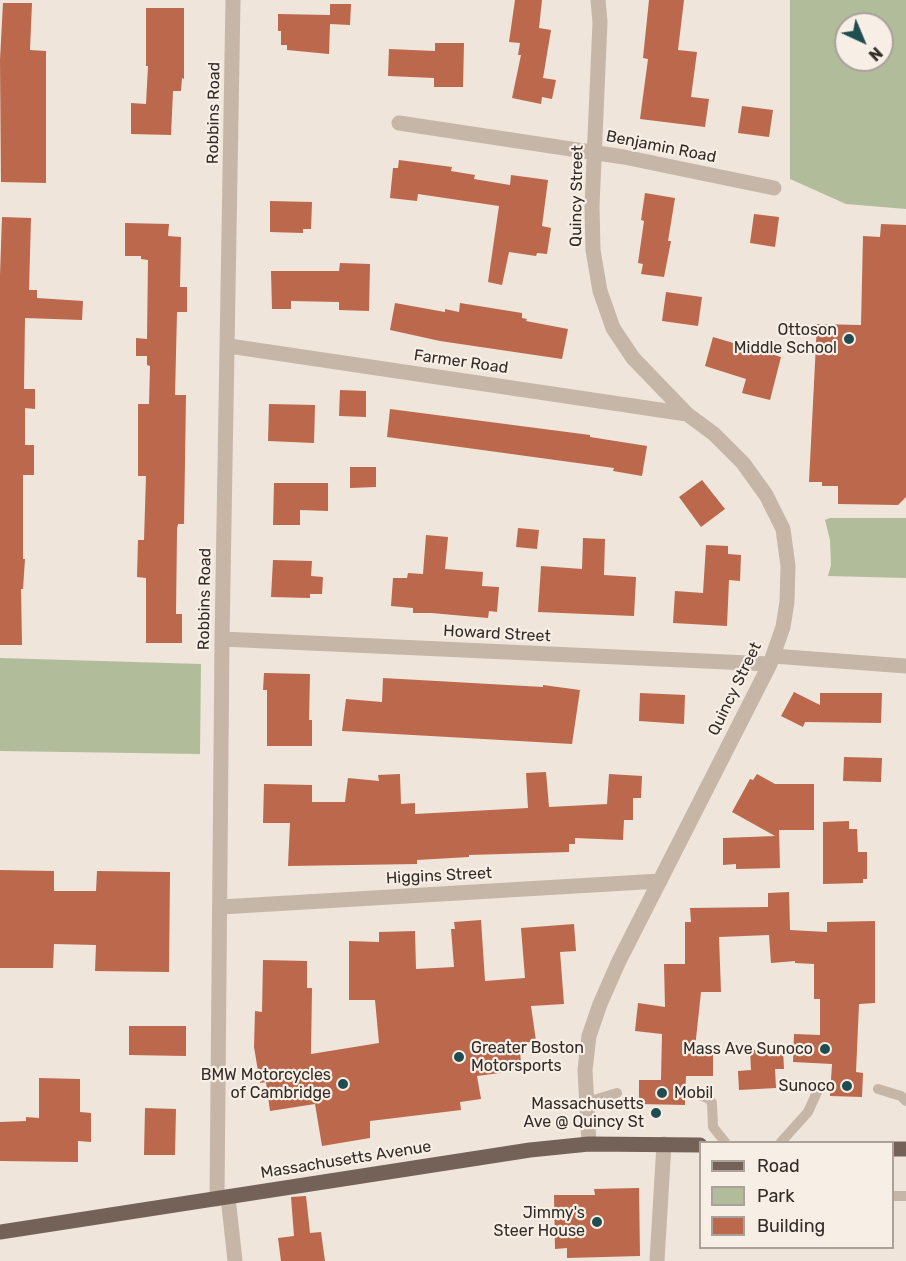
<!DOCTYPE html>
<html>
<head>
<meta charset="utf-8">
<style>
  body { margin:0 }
  #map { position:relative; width:906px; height:1261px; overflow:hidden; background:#efe5da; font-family:Rubik,sans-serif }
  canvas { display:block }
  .legend { position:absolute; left:699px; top:1141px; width:195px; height:108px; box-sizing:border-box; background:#f7efe6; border:2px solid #a9a19a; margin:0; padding:8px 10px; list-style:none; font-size:18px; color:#332b27 }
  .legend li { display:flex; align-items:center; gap:12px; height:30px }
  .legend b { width:30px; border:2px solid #a9a19a }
  .north { position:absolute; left:834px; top:12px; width:60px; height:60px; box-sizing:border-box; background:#f7efe6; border:2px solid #a9a19a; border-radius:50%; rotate:136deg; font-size:16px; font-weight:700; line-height:24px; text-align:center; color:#332b27 }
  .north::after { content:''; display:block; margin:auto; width:21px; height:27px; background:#204d51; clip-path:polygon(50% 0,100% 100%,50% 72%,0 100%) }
</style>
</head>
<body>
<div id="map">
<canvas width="906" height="1261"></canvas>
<ul class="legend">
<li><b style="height:8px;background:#746259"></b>Road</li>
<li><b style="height:16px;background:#b1bc9b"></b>Park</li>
<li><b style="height:16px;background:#bb684c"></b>Building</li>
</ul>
<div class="north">N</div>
</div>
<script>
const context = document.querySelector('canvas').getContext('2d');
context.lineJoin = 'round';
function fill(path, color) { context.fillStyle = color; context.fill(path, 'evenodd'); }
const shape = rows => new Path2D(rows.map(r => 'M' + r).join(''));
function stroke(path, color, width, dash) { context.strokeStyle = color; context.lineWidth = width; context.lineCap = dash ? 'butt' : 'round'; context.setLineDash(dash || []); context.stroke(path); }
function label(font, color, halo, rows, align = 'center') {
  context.font = font + ' Rubik,sans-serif'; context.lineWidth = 4.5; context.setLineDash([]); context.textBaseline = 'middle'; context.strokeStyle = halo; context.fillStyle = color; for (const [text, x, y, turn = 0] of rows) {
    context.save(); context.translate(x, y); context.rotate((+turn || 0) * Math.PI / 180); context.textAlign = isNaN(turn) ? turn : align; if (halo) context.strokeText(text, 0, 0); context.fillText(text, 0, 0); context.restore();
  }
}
const green = shape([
  [790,0,906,0,906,209,846,204,790,179],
  [846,24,882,24,882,60,846,60],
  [830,518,906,518,906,578,828,576,831,565,830,540,825,520],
  [0,658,201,664,200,754,0,751]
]);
const building = shape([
  [515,0,542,0,539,28,551,30,543,78,556,80,552,99,542,97,541,104,512,98,521,55,518,55,520,43,509,42],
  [649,0,684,0,678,50,697,52,691,97,709,99,705,127,640,119,648,59,643,58],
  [3,3,32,3,30,50,46,51,46,183,1,182,0,60],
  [330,4,351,4,350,25,330,24,329,54,287,50,287,45,281,45,281,31,278,31,278,14,330,15],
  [146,8,184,8,184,79,182,78,181,91,173,91,171,135,131,134,131,103,146,104,148,66,146,66],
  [435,43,464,43,463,87,434,87,434,78,388,76,389,49,435,51],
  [742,106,773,110,769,137,738,133],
  [399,160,452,167,451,171,475,175,474,179,510,185,511,175,548,180,542,226,551,228,547,254,537,253,536,256,509,252,502,285,488,282,499,206,418,194,417,201,390,198,393,168,398,168],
  [645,193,675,198,668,241,671,241,664,277,641,274,643,264,638,263,644,221,641,220],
  [270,201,312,202,311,229,303,229,303,233,270,232],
  [754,214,779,217,775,247,750,243],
  [2,217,31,218,29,290,37,290,37,298,83,301,82,320,25,318,24,389,35,389,35,409,25,408,25,445,34,445,34,475,23,475,23,559,25,559,23,589,21,589,22,645,0,645,0,275],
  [125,223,169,224,168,236,181,237,180,287,187,287,187,312,177,312,175,395,186,395,184,524,178,524,177,529,176,614,182,614,182,643,146,643,146,578,137,577,138,540,144,540,146,476,138,476,138,404,149,404,150,366,147,365,147,356,136,356,136,338,147,339,148,260,141,259,141,256,125,256],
  [881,224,906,225,906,497,898,505,838,504,838,486,822,486,822,482,809,482,817,324,861,325,863,236,880,237],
  [340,263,370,264,369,311,339,310,339,302,291,301,291,309,272,309,271,271,339,271],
  [666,292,702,297,698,326,662,321],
  [395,303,445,312,445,309,459,312,460,303,522,313,522,318,527,319,526,321,568,329,562,359,440,341,390,330],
  [713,337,781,357,770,400,742,393,746,379,705,366],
  [340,390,366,391,366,417,339,416],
  [269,404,315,405,314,443,268,441],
  [390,409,590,435,590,437,647,446,642,476,613,471,614,468,387,437],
  [350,467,376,467,376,487,350,488],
  [702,480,725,509,701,527,679,497],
  [274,483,328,483,328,511,300,510,300,525,273,525],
  [518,528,539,530,537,549,516,547],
  [426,535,448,537,445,569,483,572,482,586,499,587,497,612,489,611,488,618,431,613,413,613,413,608,391,606,393,578,407,578,408,573,423,574],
  [583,538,605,539,604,575,636,577,634,616,538,612,541,566,582,569],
  [706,545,728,546,728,554,741,555,740,581,729,580,727,626,673,623,675,591,703,593],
  [273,560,312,561,311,576,323,577,322,594,310,594,310,598,271,597],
  [264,673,310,674,309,720,312,720,312,746,267,746,267,690,263,690],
  [383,678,543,687,543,685,580,690,572,744,342,731,346,699,382,702],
  [794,692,820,705,820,693,882,693,881,723,805,722,803,727,781,716],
  [640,693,685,695,684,724,639,721],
  [844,757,882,758,881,782,843,781],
  [546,772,549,807,607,804,609,774,642,776,641,798,633,798,633,820,624,820,623,840,575,838,575,844,569,844,569,852,469,855,469,857,417,860,417,864,288,866,290,823,263,823,264,784,312,785,312,802,345,802,348,778,379,781,378,775,400,774,401,804,415,803,415,814,528,808,526,773],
  [757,774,775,784,814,784,814,830,779,830,780,868,736,869,736,864,723,865,723,838,775,836,732,812,750,779,753,780],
  [849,821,849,829,857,829,858,852,867,852,867,879,863,879,863,883,823,884,823,822],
  [0,870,54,871,54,891,96,891,97,871,170,872,169,972,95,971,96,945,54,944,53,968,0,968],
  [789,892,790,930,827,932,827,922,875,921,875,1003,859,1004,856,1072,863,1073,862,1097,830,1096,832,1064,793,1062,794,1034,820,1035,820,999,814,999,814,964,795,963,795,961,771,963,769,935,719,937,721,992,701,992,695,1048,713,1048,713,1076,686,1076,685,1105,639,1104,639,1080,661,1080,662,1034,635,1031,638,1003,665,1007,664,964,685,964,685,922,691,922,690,908,768,907,768,893],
  [481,920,485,981,525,978,521,928,574,924,576,951,560,952,564,1004,531,1006,536,1041,519,1044,522,1070,477,1076,481,1099,460,1102,461,1110,370,1121,370,1138,322,1146,315,1104,270,1111,266,1082,260,1083,254,1047,255,1011,262,1012,263,960,307,961,307,988,312,988,311,1054,379,1043,375,1000,349,1000,349,941,379,942,379,932,415,931,416,969,454,967,451,929,455,929,454,922],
  [129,1026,186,1026,186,1056,129,1055],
  [783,1049,784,1069,775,1069,776,1088,739,1090,738,1071,751,1070,750,1050],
  [39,1078,80,1079,80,1112,91,1113,91,1142,78,1141,78,1162,0,1161,0,1122,26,1121,26,1117,39,1118],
  [145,1108,176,1109,175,1155,144,1155],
  [639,1188,640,1256,567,1258,567,1248,555,1249,554,1195,595,1195,594,1189],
  [306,1196,310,1233,321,1232,325,1261,281,1261,278,1238,294,1236,291,1197]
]);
const lane = shape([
  [878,1089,901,1096,906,1101],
  [700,1095,709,1099,712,1103,713,1127,725,1142],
  [587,1102,617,1093],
  [781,1142,808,1112,818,1090],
  [892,1196,906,1196]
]);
const street = shape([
  [399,123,624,157,774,188],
  [229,346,687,414],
  [222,639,770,664],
  [773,656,906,666],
  [221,907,660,881],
  [589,1144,585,1070,589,1036,600,1004,619,961,770,664,783,627,787,602,788,566,783,529,766,495,743,463,714,434,687,414,633,358,613,328,600,291,593,250,592,206,600,22,598,0],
  [228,1197,235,1261],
  [217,1199,222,639,233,0],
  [657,1261,664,1144]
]);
const primary = shape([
  [892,1149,906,1149],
  [0,1232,530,1150,589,1144,700,1145]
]);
const markers = [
  [849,339,6,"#204d51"],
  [825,1049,6,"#204d51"],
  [459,1057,6,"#204d51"],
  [343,1084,6,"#204d51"],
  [847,1086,6,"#204d51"],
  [662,1093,6,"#204d51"],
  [656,1113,6,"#204d51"],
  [597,1222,6,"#204d51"]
];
const streetNames = [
  ["Robbins Road",214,113,-89],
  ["Benjamin Road",661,147,11],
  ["Quincy Street",577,196,-89],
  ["Farmer Road",461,362,8],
  ["Robbins Road",205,599,-89],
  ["Howard Street",497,634,3],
  ["Quincy Street",735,689,-64],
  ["Higgins Street",439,876,-3],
  ["Massachusetts Avenue",346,1160,-9]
];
const poiNames = [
  ["Ottoson",837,330],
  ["Middle School",837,348],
  ["Greater Boston",471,1048,"left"],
  ["Motorsports",471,1066,"left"],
  ["Mass Ave Sunoco",813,1049],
  ["BMW Motorcycles",331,1075],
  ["of Cambridge",331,1093],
  ["Sunoco",835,1086],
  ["Mobil",674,1093,"left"],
  ["Massachusetts",644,1104],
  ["Ave @ Quincy St",644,1122],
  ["Jimmy's",585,1213],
  ["Steer House",585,1231]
];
fill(green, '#b1bc9b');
fill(building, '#bb684c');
stroke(lane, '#c6b6a7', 10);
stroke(street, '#c6b6a7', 15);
stroke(primary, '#746259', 15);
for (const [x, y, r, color] of markers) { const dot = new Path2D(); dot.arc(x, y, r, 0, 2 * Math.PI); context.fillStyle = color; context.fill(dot); stroke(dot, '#f7efe6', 2); }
label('16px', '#332b27', '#f7efe6', streetNames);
label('16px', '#332b27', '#f7efe6', poiNames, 'right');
</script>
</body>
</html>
